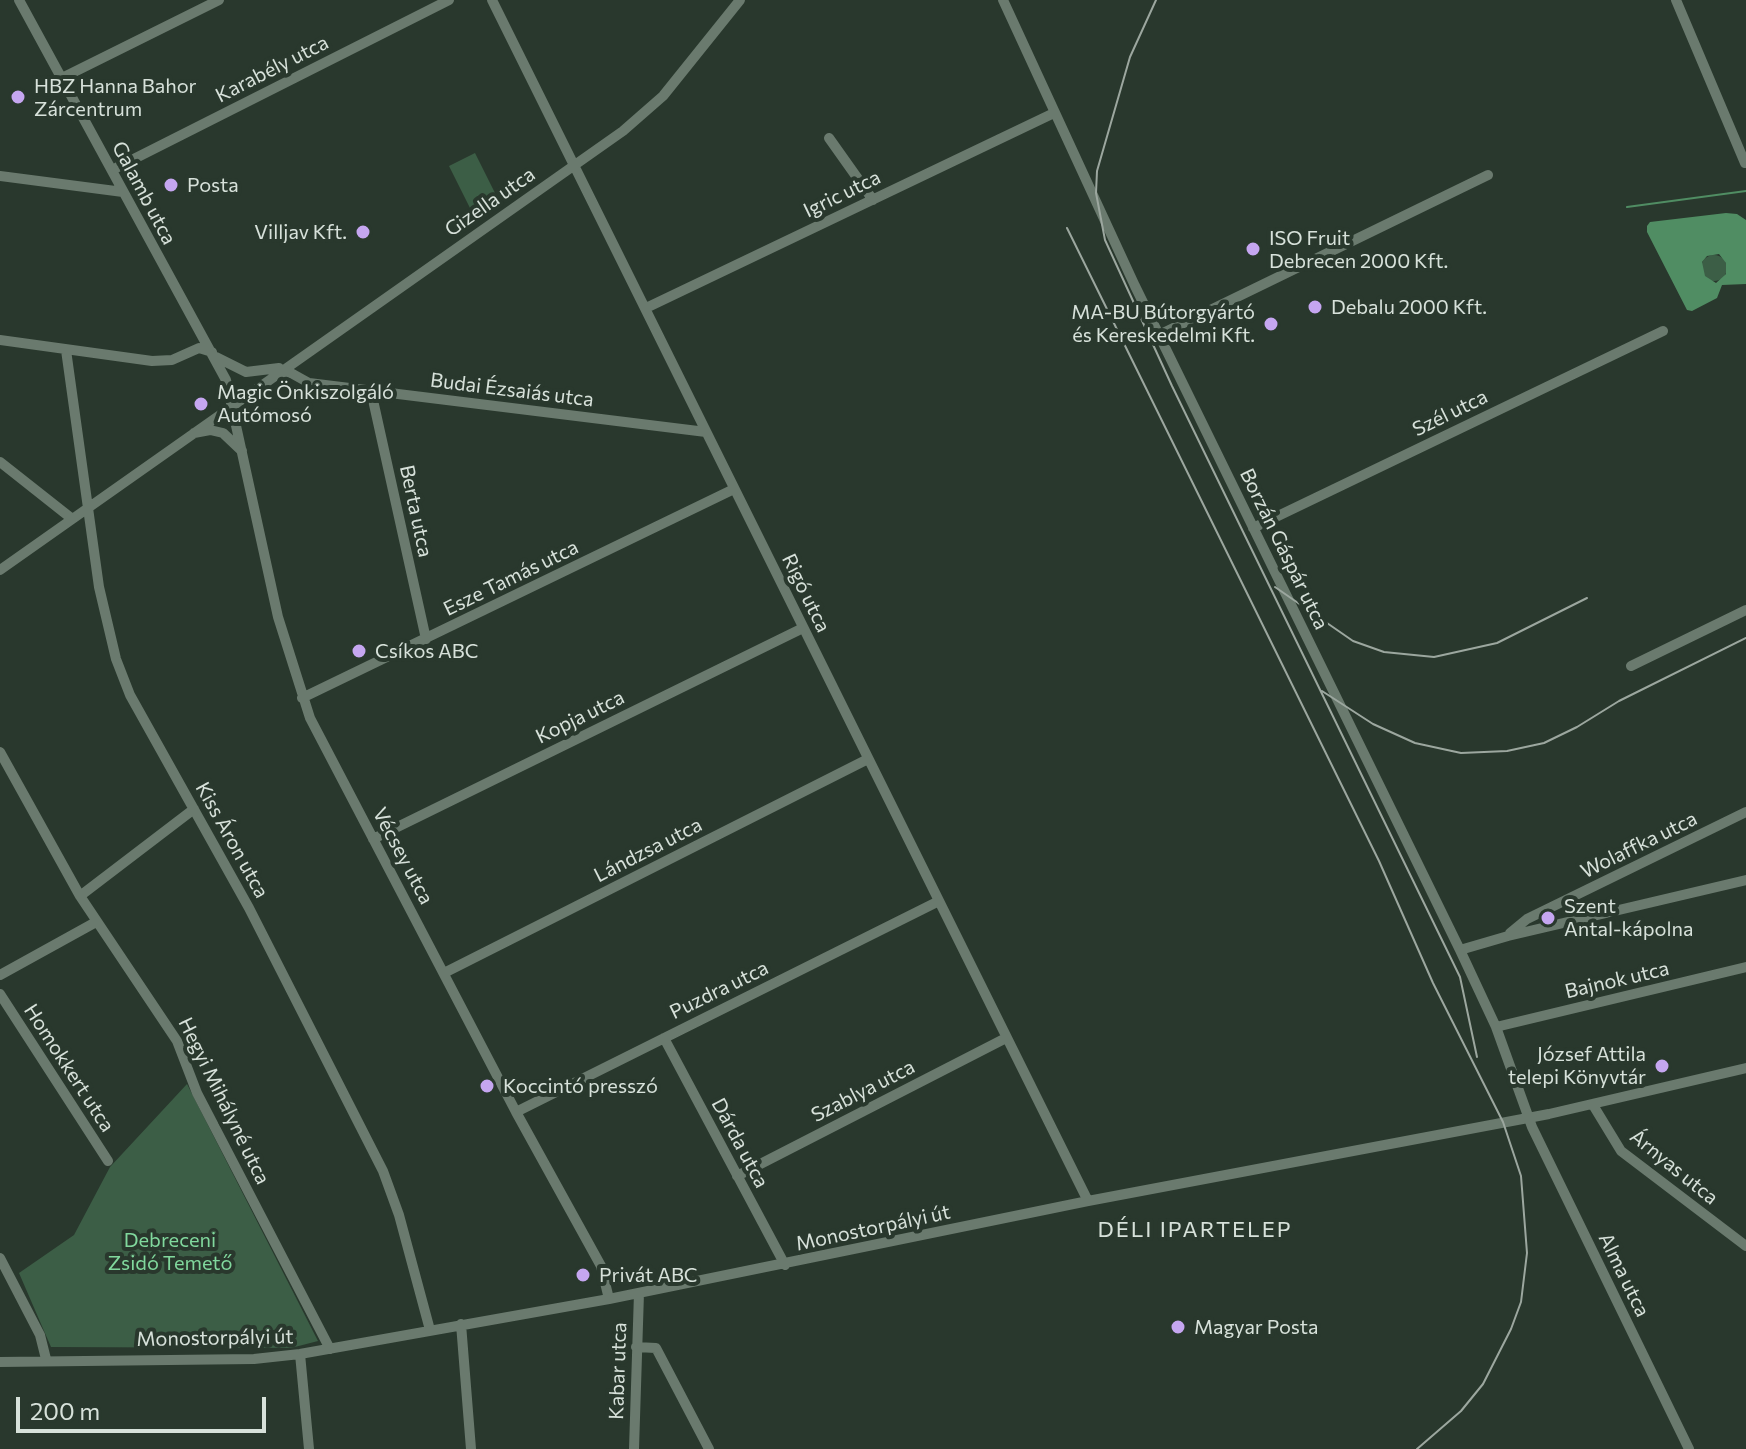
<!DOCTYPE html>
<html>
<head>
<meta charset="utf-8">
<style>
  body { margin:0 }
  #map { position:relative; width:1746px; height:1449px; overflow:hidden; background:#29382d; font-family:Commissioner,sans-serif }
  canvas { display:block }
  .scale { position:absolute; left:16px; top:1397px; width:250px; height:36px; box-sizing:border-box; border:4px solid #d7e1da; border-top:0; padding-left:10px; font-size:24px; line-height:28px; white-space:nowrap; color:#d7e1da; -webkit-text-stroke:6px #29382d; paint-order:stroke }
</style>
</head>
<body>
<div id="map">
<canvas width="1746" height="1449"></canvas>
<div class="scale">200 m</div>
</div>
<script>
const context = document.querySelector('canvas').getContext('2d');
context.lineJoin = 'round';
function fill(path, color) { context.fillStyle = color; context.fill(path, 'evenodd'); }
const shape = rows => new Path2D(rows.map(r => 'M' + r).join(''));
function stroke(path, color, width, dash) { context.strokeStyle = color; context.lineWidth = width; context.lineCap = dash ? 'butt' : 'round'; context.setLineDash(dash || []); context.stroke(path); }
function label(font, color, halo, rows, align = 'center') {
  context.font = font + ' Commissioner,sans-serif'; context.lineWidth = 8; context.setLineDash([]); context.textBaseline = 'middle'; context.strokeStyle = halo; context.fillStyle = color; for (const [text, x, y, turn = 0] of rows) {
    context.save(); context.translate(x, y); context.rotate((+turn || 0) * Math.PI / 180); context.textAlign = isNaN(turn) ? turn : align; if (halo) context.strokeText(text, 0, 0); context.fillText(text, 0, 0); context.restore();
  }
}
const green = shape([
  [475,153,499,201,473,214,449,166],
  '1701 268a13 13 0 1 1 26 0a13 13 0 1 1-26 0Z',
  [187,1084,318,1341,291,1348,51,1347,19,1273,74,1235,110,1167]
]);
const water = shape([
  [1726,213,1737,214,1746,220,1746,284,1722,285,1717,298,1692,311,1687,310,1647,232,1647,226,1650,222],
  [1719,254,1726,263,1726,274,1716,283,1705,276,1702,262,1707,256]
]);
const stream = shape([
  [1627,207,1746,191]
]);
const minor = shape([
  [19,0,226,380,278,617,310,718,516,1112,601,1266,609,1299],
  [492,0,1088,1201],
  [1003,0,1135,286,1460,950,1496,1027,1532,1127,1689,1449],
  [1676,0,1745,163],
  [62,78,219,0],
  [829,138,873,200],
  [112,170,449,0],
  [0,176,123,192],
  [646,308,1054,113],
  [1159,335,1488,175],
  [0,340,152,361,172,360,199,348,212,352],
  [66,350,99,587,116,659,130,695,249,908,383,1171,399,1215,430,1330],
  [216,357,246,372,279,368],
  [279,373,291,373,309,383,706,432],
  [371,391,426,639],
  [194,433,210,430,223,433,242,451],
  [0,462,71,518],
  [1253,528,1663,331],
  [0,570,623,131,663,96,740,0],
  [1631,666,1746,610],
  [302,698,734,489],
  [0,752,80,896,177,1041,197,1093,330,1349],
  [373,839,803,628],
  [80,896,194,809],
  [1510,933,1527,919,1746,812],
  [1460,950,1508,936,1746,880],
  [444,973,868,759],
  [0,975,96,922],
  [0,994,108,1161],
  [1496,1027,1746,967],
  [664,1038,785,1265],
  [1593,1105,1621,1151,1746,1246],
  [516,1112,939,901],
  [737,1176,1006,1038],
  [0,1258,40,1335,46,1359],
  [461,1324,471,1449],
  [636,1347,656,1348,709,1449],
  [300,1354,309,1449],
  [0,1362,254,1359,300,1354,609,1299,1088,1201,1549,1114,1746,1068],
  [634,1449,639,1293]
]);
const rail = shape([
  [1156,0,1130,57,1097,171,1096,193,1105,240,1172,386,1460,977,1477,1057],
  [1067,228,1379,861,1433,983,1503,1122,1521,1176,1527,1253,1521,1302,1511,1329,1483,1384,1461,1411,1417,1449],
  [1275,587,1353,641,1384,652,1434,657,1497,643,1587,598],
  [1322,691,1373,724,1415,743,1461,753,1507,751,1544,743,1577,727,1619,701,1746,638]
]);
const markers = [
  [18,97,8,"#c5a6f0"],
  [171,185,8,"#c5a6f0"],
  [363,232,8,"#c5a6f0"],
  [1253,249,8,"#c5a6f0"],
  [1315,307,8,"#c5a6f0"],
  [1271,324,8,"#c5a6f0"],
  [201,404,8,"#c5a6f0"],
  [359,651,8,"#c5a6f0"],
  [1548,918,8,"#c5a6f0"],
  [1662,1066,8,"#c5a6f0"],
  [487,1086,8,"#c5a6f0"],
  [583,1275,8,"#c5a6f0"],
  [1178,1327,8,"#c5a6f0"]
];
const streetNames = [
  ["Karabély utca",272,69,-27],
  ["Galamb utca",144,193,62],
  ["Igric utca",842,194,-26],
  ["Gizella utca",490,202,-35],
  ["Budai Ézsaiás utca",512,390,7],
  ["Szél utca",1450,413,-26],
  ["Berta utca",416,511,78],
  ["Borzán Gáspár utca",1284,549,64],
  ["Esze Tamás utca",511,578,-26],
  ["Rigó utca",806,593,64],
  ["Kopja utca",580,717,-26],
  ["Kiss Áron utca",232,840,61],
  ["Wolaffka utca",1639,845,-26],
  ["Lándzsa utca",648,850,-27],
  ["Vécsey utca",403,856,62],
  ["Bajnok utca",1617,980,-13],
  ["Puzdra utca",719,990,-26],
  ["Homokkert utca",69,1068,57],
  ["Szablya utca",863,1091,-27],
  ["Hegyi Mihályné utca",224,1101,64],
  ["Dárda utca",740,1143,62],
  ["Árnyas utca",1674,1167,39],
  ["Monostorpályi út",873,1228,-12],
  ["Alma utca",1624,1275,64],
  ["Monostorpályi út",215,1338,-1],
  ["Kabar utca",618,1371,-88]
];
const poiNames = [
  ["HBZ Hanna Bahor",34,86],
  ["Zárcentrum",34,109],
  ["Posta",187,185],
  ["Villjav Kft.",347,232,"right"],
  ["ISO Fruit",1269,238],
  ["Debrecen 2000 Kft.",1269,261],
  ["Debalu 2000 Kft.",1331,307],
  ["MA-BU Bútorgyártó",1255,312,"right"],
  ["és Kereskedelmi Kft.",1255,335,"right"],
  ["Magic Önkiszolgáló",217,392],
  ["Autómosó",217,415],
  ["Csíkos ABC",375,651],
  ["Szent",1564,906],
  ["Antal-kápolna",1564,929],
  ["József Attila",1646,1054,"right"],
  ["telepi Könyvtár",1646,1077,"right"],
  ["Koccintó presszó",503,1086],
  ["Privát ABC",599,1275],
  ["Magyar Posta",1194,1327]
];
const parkNames = [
  ["Debreceni",170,1240],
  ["Zsidó Temető",170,1263]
];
const neighbourhoodNames = [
  ["DÉLI IPARTELEP",1195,1230]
];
fill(green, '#3c5e46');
fill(water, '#508d63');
stroke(stream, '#508d63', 2);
stroke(minor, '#6a7a6e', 10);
stroke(rail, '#9ca79f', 2);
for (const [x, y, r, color] of markers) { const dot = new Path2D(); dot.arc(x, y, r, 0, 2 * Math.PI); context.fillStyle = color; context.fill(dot); stroke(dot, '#29382d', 3); }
label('20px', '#d7e1da', '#29382d', streetNames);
label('20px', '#d7e1da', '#29382d', poiNames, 'left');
label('20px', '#81d89d', '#29382d', parkNames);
context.letterSpacing = '2px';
label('22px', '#d7e1da', '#29382d', neighbourhoodNames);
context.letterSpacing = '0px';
</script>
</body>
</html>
